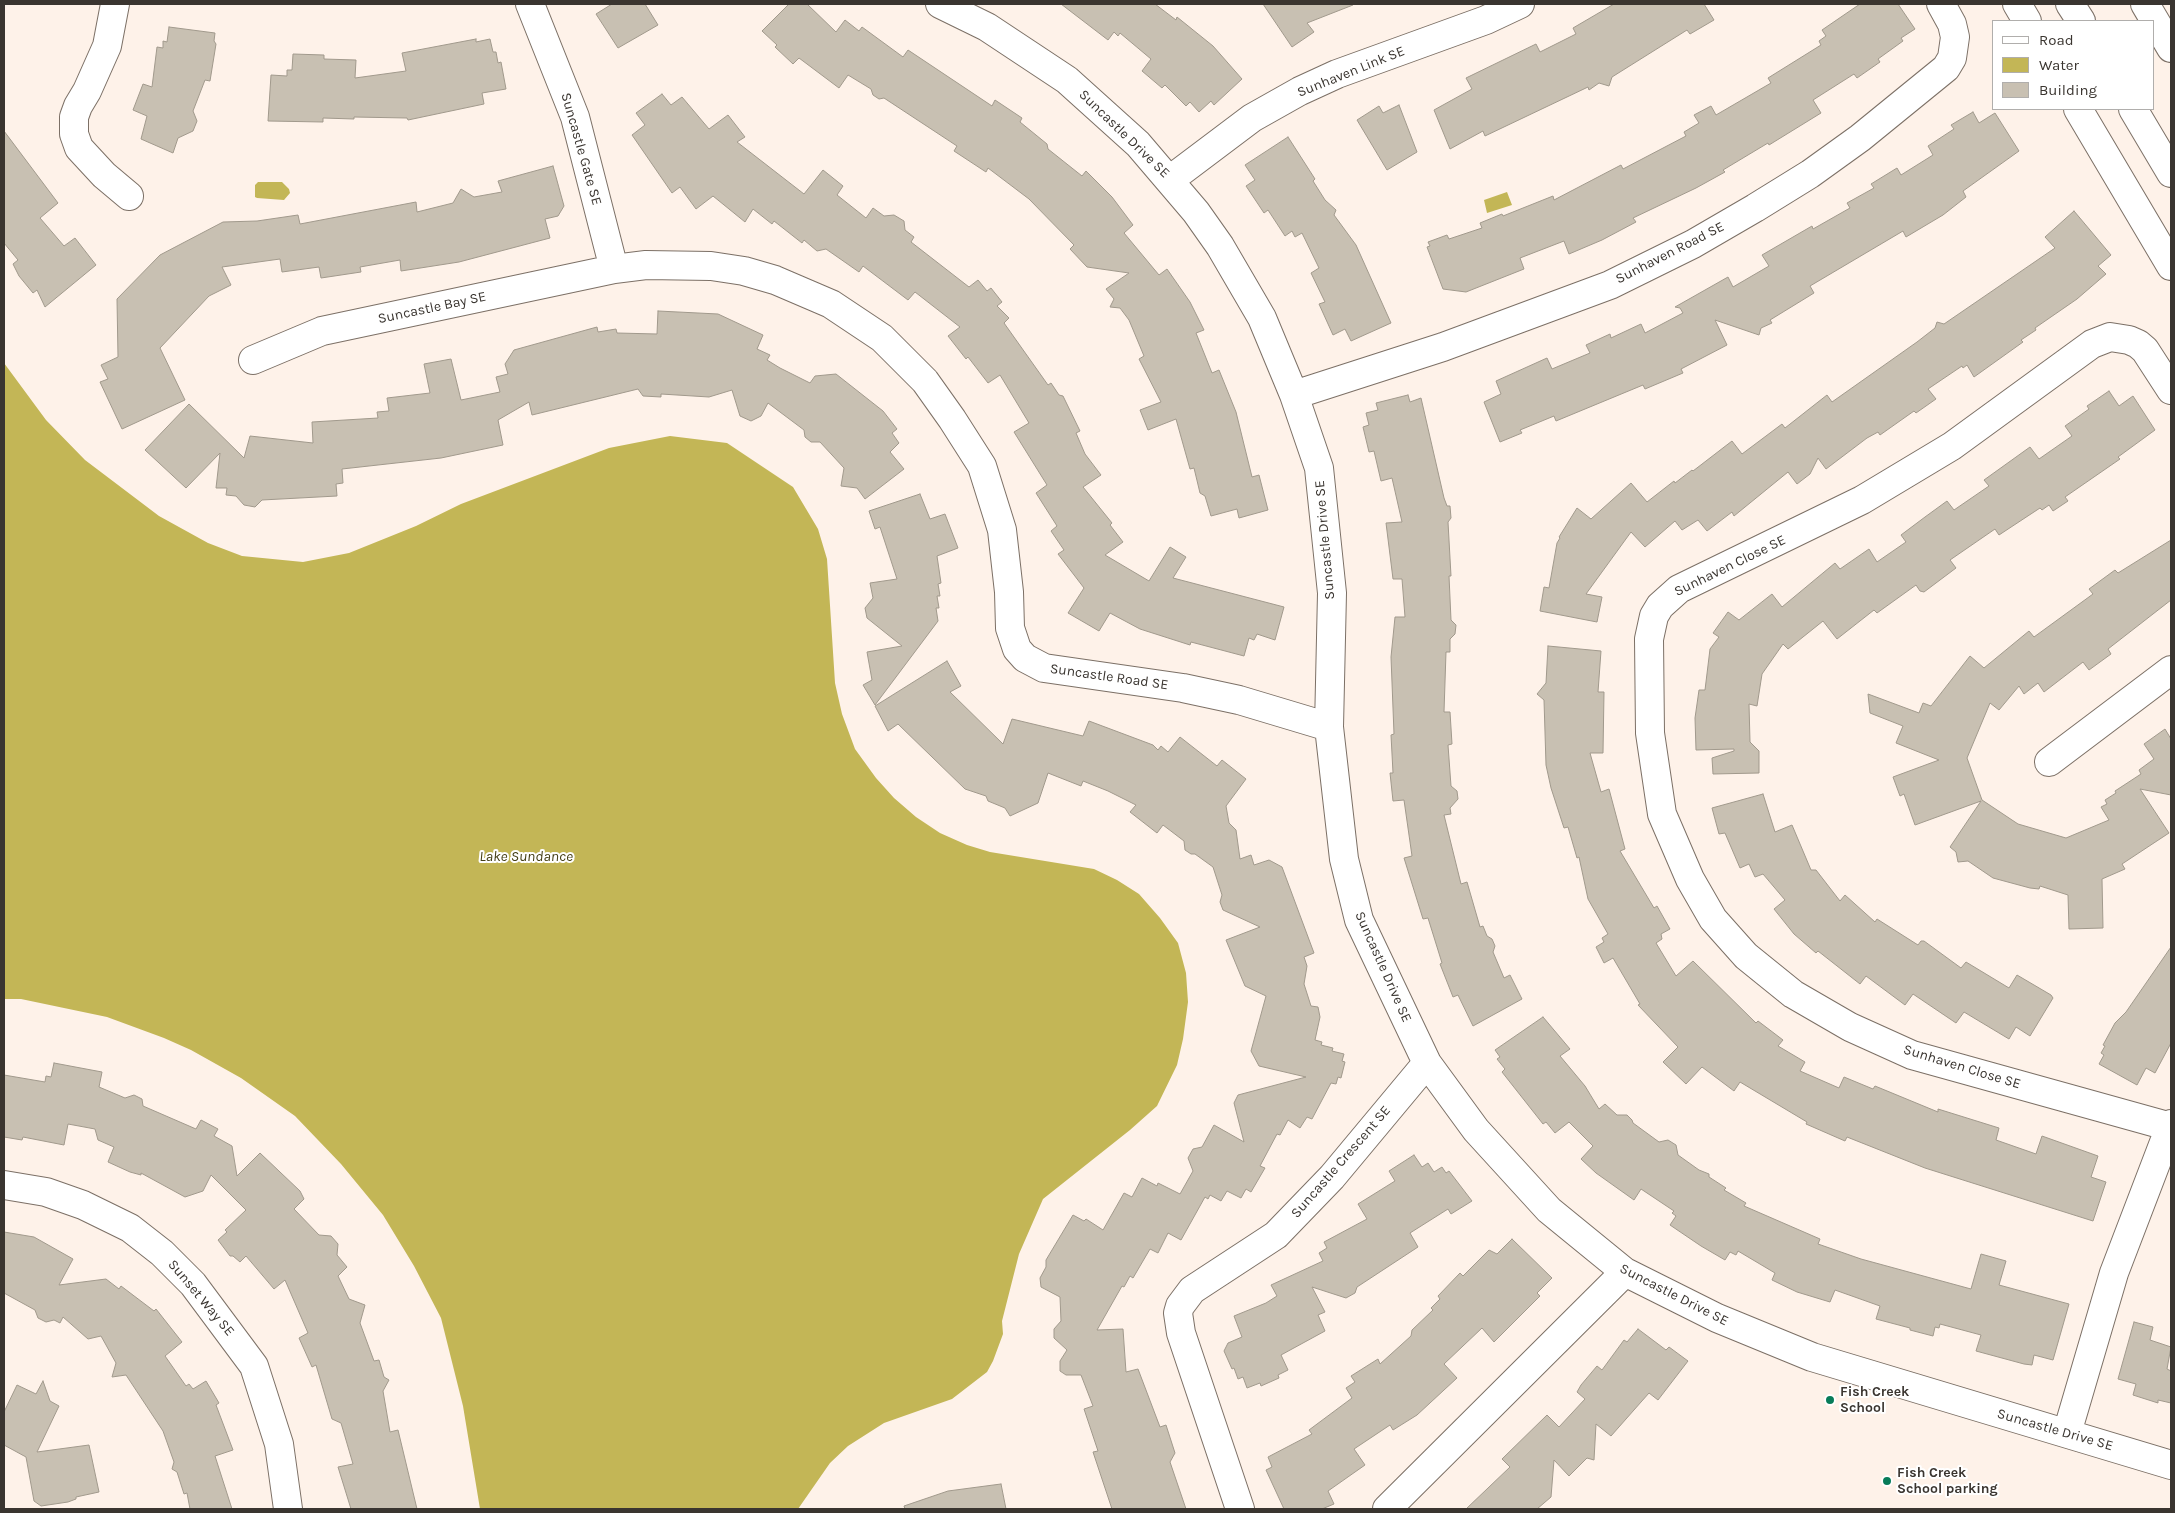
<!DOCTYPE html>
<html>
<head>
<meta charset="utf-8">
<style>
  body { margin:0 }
  #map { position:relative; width:2175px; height:1513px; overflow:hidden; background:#fef2e9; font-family:Karla,sans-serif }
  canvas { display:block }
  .frame { position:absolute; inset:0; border:5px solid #3a3530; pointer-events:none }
  .legend { position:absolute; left:1992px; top:20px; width:162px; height:90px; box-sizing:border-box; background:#fff; border:1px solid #b0aeac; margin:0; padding:6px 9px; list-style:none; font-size:15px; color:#3a3530 }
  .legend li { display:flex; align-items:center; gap:10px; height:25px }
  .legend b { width:25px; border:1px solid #b0aeac }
</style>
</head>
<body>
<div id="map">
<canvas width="2175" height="1513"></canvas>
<div class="frame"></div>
<ul class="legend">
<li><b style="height:6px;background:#fff"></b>Road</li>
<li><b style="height:14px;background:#c3b656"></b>Water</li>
<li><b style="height:14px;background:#c8c0b2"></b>Building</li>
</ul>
</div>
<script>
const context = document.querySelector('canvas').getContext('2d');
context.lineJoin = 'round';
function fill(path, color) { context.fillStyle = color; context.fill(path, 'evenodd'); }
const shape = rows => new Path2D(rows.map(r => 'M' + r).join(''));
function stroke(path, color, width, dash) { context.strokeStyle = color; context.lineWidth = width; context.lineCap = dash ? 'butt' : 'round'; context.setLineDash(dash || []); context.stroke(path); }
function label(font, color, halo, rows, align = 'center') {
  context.font = font + ' Karla,sans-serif'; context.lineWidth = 4; context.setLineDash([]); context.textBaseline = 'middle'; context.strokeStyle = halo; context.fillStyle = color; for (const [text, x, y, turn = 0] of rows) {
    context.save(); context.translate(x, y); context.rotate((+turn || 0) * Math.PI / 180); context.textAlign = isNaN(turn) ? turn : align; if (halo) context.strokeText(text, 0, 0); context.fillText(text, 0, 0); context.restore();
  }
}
const water = shape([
  [258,182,282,182,289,189,290,193,284,200,257,198,255,197,255,185],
  [1507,192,1512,205,1487,213,1484,200],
  [4,363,46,420,85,460,159,516,208,543,242,556,303,562,349,553,416,526,461,504,609,448,670,436,727,443,793,487,818,529,827,559,835,683,842,714,855,749,876,778,894,798,916,817,940,833,967,845,990,852,1094,869,1117,880,1139,894,1160,918,1178,943,1186,973,1188,1002,1183,1039,1177,1065,1157,1106,1130,1130,1043,1199,1019,1254,1002,1321,1003,1334,993,1361,987,1372,952,1399,884,1423,848,1446,830,1463,798,1509,480,1509,463,1406,441,1318,414,1266,383,1215,341,1164,295,1116,241,1078,191,1050,164,1038,107,1017,21,999,4,999]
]);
const building = shape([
  [612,4,645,4,658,25,618,48,596,14,612,4],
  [789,4,807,4,836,32,845,20,859,31,862,27,903,57,908,50,992,106,995,100,1022,118,1020,122,1047,144,1048,149,1082,176,1086,171,1112,197,1133,225,1124,233,1159,275,1167,269,1190,302,1204,330,1196,333,1212,373,1219,370,1236,412,1252,477,1259,475,1268,510,1239,518,1237,509,1211,516,1205,496,1200,493,1194,468,1190,469,1176,419,1148,430,1140,410,1161,402,1139,359,1144,356,1129,320,1120,308,1110,307,1114,299,1106,289,1129,273,1087,267,1070,249,1074,245,1029,199,988,168,986,172,954,151,957,146,884,98,879,99,873,95,871,89,848,75,839,88,799,58,793,64,775,47,777,45,762,31,789,4],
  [1061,4,1155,4,1176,20,1177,17,1213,46,1242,79,1214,105,1211,101,1199,112,1190,102,1186,106,1165,85,1162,88,1142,71,1151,59,1120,33,1118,36,1114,32,1108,40,1061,4],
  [1263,4,1353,4,1353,5,1307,23,1314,32,1292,47,1263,4],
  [1614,4,1704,4,1714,20,1690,34,1687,30,1612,77,1609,86,1599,83,1589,90,1588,87,1485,136,1483,131,1450,149,1434,110,1472,89,1466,78,1536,44,1540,52,1576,34,1573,28,1614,4],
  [1860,4,1898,4,1915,29,1901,38,1903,41,1878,59,1880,62,1857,78,1854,74,1813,100,1821,113,1769,145,1768,143,1723,170,1725,172,1696,188,1633,218,1636,222,1602,240,1569,254,1564,241,1520,258,1524,269,1466,292,1443,289,1427,247,1430,246,1428,242,1447,235,1449,239,1482,228,1480,223,1502,214,1503,216,1553,196,1554,200,1621,165,1623,169,1686,136,1684,132,1699,123,1694,115,1711,106,1716,115,1771,83,1768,78,1821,45,1819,41,1826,36,1822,30,1860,4],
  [169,27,215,33,214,41,216,44,210,81,205,80,193,111,197,121,193,131,178,138,173,153,141,139,147,116,133,110,143,84,152,87,157,47,163,48,163,41,167,42,169,27],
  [476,39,476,42,490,39,493,52,496,52,498,63,501,62,506,89,482,93,484,104,408,120,407,118,354,117,354,119,323,118,323,122,268,121,271,75,287,76,287,70,292,70,293,54,324,55,324,59,356,60,355,78,406,71,402,53,476,39],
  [662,94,671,105,682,97,709,129,728,115,745,137,737,142,804,194,823,170,843,186,837,195,866,218,873,208,884,216,894,215,904,221,905,230,914,237,911,242,969,287,978,280,987,291,991,288,1002,302,997,306,1009,318,1004,323,1048,385,1051,383,1059,395,1063,396,1080,431,1076,433,1085,454,1101,475,1083,487,1112,523,1110,525,1123,542,1105,555,1149,581,1170,547,1186,557,1173,578,1284,607,1275,640,1257,634,1254,640,1249,638,1244,656,1191,642,1190,645,1140,629,1110,613,1099,631,1068,613,1084,588,1058,554,1064,550,1051,531,1057,526,1036,493,1047,485,1014,432,1029,423,1000,375,988,383,968,357,966,359,948,336,960,327,915,292,908,300,863,266,859,272,826,249,817,251,804,240,802,243,774,221,772,224,753,209,745,222,713,196,696,209,680,187,672,193,632,135,645,125,636,113,662,94],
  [1399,105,1417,152,1387,170,1357,120,1379,106,1383,113,1399,105],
  [1973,112,1979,123,1995,113,2019,151,1963,191,1966,197,1943,215,1906,237,1903,231,1810,286,1814,293,1770,320,1772,323,1761,328,1759,335,1715,320,1727,345,1681,369,1683,373,1645,389,1643,385,1556,421,1554,416,1520,430,1522,433,1500,442,1484,402,1501,394,1496,381,1547,358,1552,369,1590,353,1586,345,1610,334,1611,338,1641,324,1645,333,1683,313,1680,308,1675,307,1728,277,1733,287,1769,266,1762,255,1812,226,1813,229,1850,208,1847,203,1874,188,1871,184,1897,168,1901,175,1933,155,1928,146,1954,129,1951,125,1973,112],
  [4,131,58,203,40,218,64,246,75,238,96,265,45,307,37,290,33,293,19,276,13,264,18,260,4,243,4,131],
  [1288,137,1315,179,1313,181,1325,200,1336,210,1334,215,1356,245,1391,323,1351,341,1345,329,1333,335,1319,304,1325,302,1311,273,1319,268,1302,233,1295,237,1292,231,1285,236,1268,210,1264,213,1246,186,1255,180,1245,165,1288,137],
  [553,166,564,206,558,216,545,219,550,238,459,262,401,271,400,260,360,267,361,272,321,278,319,267,282,272,280,259,222,267,231,285,209,296,160,348,185,400,122,429,100,382,108,379,101,365,118,357,117,299,160,255,223,222,257,221,298,215,300,224,416,202,417,212,453,203,461,189,474,197,502,192,498,181,553,166],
  [2074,211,2111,255,2098,266,2106,274,2077,299,2035,328,2036,330,2021,340,2023,342,1974,377,1967,365,1963,368,1962,366,1928,389,1936,399,1916,413,1914,411,1880,435,1878,432,1867,438,1826,469,1818,458,1810,474,1797,484,1788,472,1734,516,1732,512,1707,531,1698,520,1682,530,1675,521,1645,547,1631,532,1586,594,1602,597,1597,622,1540,611,1544,587,1549,588,1557,543,1560,538,1559,537,1577,508,1591,519,1631,483,1647,502,1674,481,1675,483,1692,470,1693,471,1732,441,1742,454,1782,424,1785,428,1827,395,1832,402,1917,342,1935,328,1937,322,1944,324,2055,248,2045,237,2074,211],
  [658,311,718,314,763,335,757,349,770,355,767,360,780,368,810,383,815,376,836,374,883,411,897,429,892,433,899,443,890,452,904,469,865,499,857,488,841,486,844,468,820,442,811,442,805,437,804,430,768,403,761,416,751,421,740,416,732,390,709,397,661,394,661,397,643,396,638,389,532,415,529,402,498,420,503,445,441,458,342,469,343,483,336,484,337,496,262,500,255,507,244,505,236,496,226,495,227,488,216,488,220,453,186,488,145,450,189,404,244,458,250,436,313,443,312,422,378,418,377,412,389,411,387,398,430,393,424,364,451,359,461,400,500,392,496,377,508,374,505,364,514,350,597,327,598,332,616,329,617,333,657,334,658,311],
  [2109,391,2119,406,2133,396,2155,430,2118,457,2120,459,2065,497,2068,501,2053,511,2049,505,2042,510,2040,508,1999,535,1995,529,1950,560,1956,568,1924,592,1920,591,1916,585,1877,613,1874,610,1837,639,1823,621,1788,649,1783,644,1762,674,1757,706,1749,704,1750,742,1759,751,1759,773,1713,774,1712,758,1734,751,1734,749,1696,750,1695,718,1699,690,1705,690,1710,649,1719,637,1713,633,1728,612,1739,620,1772,594,1782,607,1835,563,1840,569,1869,549,1877,562,1906,542,1901,535,1925,517,1947,501,1954,510,1989,486,1984,480,2030,447,2039,459,2072,436,2065,426,2089,409,2087,406,2109,391],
  [1408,395,1410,402,1421,398,1444,498,1447,506,1450,506,1451,518,1448,522,1451,576,1449,576,1451,620,1456,625,1455,634,1450,639,1450,652,1446,652,1444,712,1450,712,1452,744,1448,745,1451,786,1457,791,1458,799,1450,808,1451,814,1444,815,1461,884,1467,882,1480,927,1483,926,1487,936,1492,939,1495,946,1493,952,1504,978,1510,975,1522,999,1473,1026,1458,995,1453,997,1440,964,1442,963,1428,918,1423,919,1404,858,1412,856,1404,800,1393,801,1390,773,1393,773,1391,735,1394,734,1391,657,1395,617,1405,617,1402,579,1393,579,1386,523,1402,522,1392,478,1381,481,1374,451,1369,452,1363,427,1369,425,1366,413,1378,410,1376,403,1408,395],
  [920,494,930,519,945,514,958,548,937,556,941,583,938,584,940,596,937,596,939,608,936,608,938,621,875,705,863,685,872,680,867,652,902,646,867,618,865,608,873,598,870,583,897,579,880,527,875,529,869,511,920,494],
  [2171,540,2171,600,2108,649,2111,654,2089,670,2083,662,2044,692,2038,683,2024,694,2019,686,1999,710,1990,703,1967,758,1982,800,2018,824,2066,838,2109,820,2101,807,2107,804,2105,800,2116,793,2115,791,2141,774,2139,770,2154,759,2144,744,2165,729,2171,739,2171,795,2140,789,2169,833,2122,864,2125,869,2102,879,2103,928,2069,929,2068,895,2040,886,2039,889,2030,888,1993,878,1968,861,1958,862,1956,852,1950,847,1981,801,1915,825,1904,794,1900,796,1893,777,1939,760,1896,743,1903,726,1870,713,1868,694,1919,713,1923,703,1931,706,1970,656,1984,668,2029,631,2034,637,2093,594,2089,589,2115,570,2118,573,2171,540],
  [1548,646,1601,651,1598,692,1604,692,1603,753,1590,753,1601,792,1609,789,1625,849,1620,851,1654,908,1657,906,1670,929,1661,934,1662,939,1656,943,1676,976,1693,961,1756,1023,1758,1021,1783,1040,1778,1046,1805,1062,1800,1071,1839,1088,1844,1077,1873,1089,1875,1086,1938,1112,1938,1109,1999,1128,1996,1140,2036,1154,2042,1136,2098,1156,2091,1177,2106,1182,2093,1221,1925,1168,1847,1137,1845,1141,1806,1124,1807,1122,1740,1082,1734,1091,1702,1067,1686,1084,1663,1062,1678,1047,1638,1005,1640,1004,1613,958,1604,963,1596,947,1604,942,1602,938,1608,934,1588,899,1579,857,1577,858,1568,827,1564,828,1551,788,1546,765,1544,700,1537,694,1546,683,1548,646],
  [947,661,961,686,950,692,1003,744,1012,719,1083,736,1089,721,1153,745,1158,750,1161,746,1168,752,1180,737,1217,766,1222,760,1246,779,1226,806,1229,823,1236,830,1240,859,1251,855,1254,865,1269,860,1282,867,1314,953,1304,957,1307,966,1304,984,1311,1006,1318,1007,1320,1017,1315,1040,1322,1042,1321,1045,1333,1048,1332,1051,1344,1054,1342,1061,1345,1062,1341,1078,1338,1077,1336,1084,1331,1083,1312,1119,1307,1117,1300,1128,1288,1120,1280,1135,1277,1134,1260,1166,1265,1168,1251,1192,1246,1189,1241,1198,1227,1191,1221,1201,1210,1195,1208,1199,1205,1197,1181,1240,1168,1233,1158,1253,1150,1249,1133,1278,1130,1276,1124,1287,1122,1286,1097,1330,1123,1329,1126,1372,1138,1369,1160,1427,1166,1425,1175,1453,1170,1462,1186,1509,1112,1509,1093,1452,1098,1451,1084,1409,1093,1406,1081,1375,1066,1375,1060,1371,1060,1361,1067,1350,1054,1338,1054,1329,1061,1321,1060,1297,1041,1287,1040,1278,1046,1267,1046,1260,1073,1215,1084,1221,1086,1219,1103,1230,1124,1193,1132,1197,1142,1178,1157,1186,1158,1183,1180,1194,1193,1171,1188,1158,1193,1149,1202,1147,1214,1125,1244,1142,1234,1103,1238,1095,1306,1077,1259,1066,1251,1051,1266,996,1245,986,1226,940,1260,927,1223,910,1220,902,1222,895,1213,867,1195,854,1191,854,1185,850,1184,841,1163,825,1157,833,1130,812,1136,805,1108,791,1083,781,1081,786,1048,773,1038,803,1010,816,1005,808,988,801,986,796,965,789,898,724,888,731,875,706,947,661],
  [1763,794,1775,832,1792,825,1811,870,1816,870,1840,901,1845,895,1875,922,1877,919,1918,945,1921,941,1924,941,1961,968,1966,962,2009,988,2017,975,2051,995,2053,998,2030,1036,2016,1027,2009,1039,1964,1012,1956,1023,1913,994,1905,1005,1866,976,1860,984,1818,951,1816,953,1794,934,1774,909,1785,900,1763,874,1755,877,1749,864,1740,868,1725,833,1719,834,1712,808,1763,794],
  [2171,947,2171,1043,2155,1073,2146,1068,2137,1085,2099,1064,2104,1055,2101,1053,2105,1046,2103,1045,2115,1023,2126,1012,2171,947],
  [1543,1017,1570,1049,1560,1056,1585,1086,1599,1109,1605,1104,1617,1115,1627,1115,1632,1120,1633,1123,1659,1142,1668,1140,1676,1145,1678,1155,1699,1170,1709,1174,1709,1177,1726,1188,1724,1190,1746,1203,1744,1206,1820,1239,1818,1244,1861,1259,1971,1289,1981,1254,2006,1261,1999,1285,2069,1304,2053,1360,2034,1355,2032,1365,2024,1364,1976,1351,1981,1335,1940,1324,1939,1328,1935,1327,1933,1336,1910,1330,1910,1328,1876,1319,1880,1306,1835,1290,1830,1302,1797,1292,1772,1280,1775,1273,1738,1251,1736,1255,1730,1252,1725,1260,1701,1246,1670,1225,1676,1216,1672,1213,1674,1211,1641,1189,1634,1200,1596,1173,1581,1159,1593,1146,1569,1122,1555,1133,1546,1122,1543,1124,1502,1072,1505,1069,1497,1059,1500,1057,1495,1050,1543,1017],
  [54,1063,102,1072,99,1087,125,1098,134,1095,142,1099,143,1106,196,1129,201,1120,218,1129,214,1136,232,1146,237,1176,260,1153,300,1191,304,1199,294,1209,319,1235,331,1236,338,1244,337,1255,347,1267,338,1276,349,1299,365,1305,360,1323,374,1361,379,1360,384,1377,389,1380,383,1391,390,1432,398,1430,417,1509,351,1509,338,1467,353,1464,341,1423,332,1419,316,1365,312,1367,299,1338,308,1333,285,1280,274,1289,246,1256,240,1262,233,1256,230,1256,218,1240,227,1232,225,1230,246,1210,211,1175,203,1191,185,1197,141,1173,141,1175,130,1172,108,1162,114,1147,98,1140,95,1129,68,1124,64,1145,23,1137,22,1140,4,1137,4,1075,45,1082,46,1076,51,1077,54,1063],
  [1414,1155,1422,1167,1428,1163,1434,1172,1442,1167,1446,1173,1449,1171,1472,1201,1451,1214,1448,1209,1410,1233,1418,1247,1357,1287,1355,1293,1346,1298,1312,1287,1325,1312,1318,1315,1325,1331,1281,1355,1288,1370,1278,1375,1279,1378,1261,1386,1260,1383,1247,1388,1243,1377,1238,1379,1234,1368,1232,1369,1224,1351,1228,1343,1242,1337,1234,1316,1266,1303,1277,1296,1271,1285,1323,1261,1319,1253,1327,1248,1324,1242,1367,1219,1358,1204,1395,1181,1389,1171,1414,1155],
  [4,1232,34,1237,73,1259,59,1285,106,1279,119,1289,121,1286,154,1311,156,1309,182,1342,165,1356,186,1386,189,1384,193,1389,206,1381,219,1403,216,1405,233,1450,215,1456,232,1509,190,1509,187,1493,184,1494,177,1472,172,1469,174,1462,163,1431,126,1375,112,1377,116,1363,101,1336,88,1339,63,1317,60,1323,54,1320,46,1322,38,1318,35,1310,4,1293,4,1232],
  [1512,1239,1552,1278,1537,1293,1540,1296,1494,1342,1482,1328,1444,1364,1457,1378,1417,1415,1393,1430,1390,1425,1354,1449,1365,1465,1328,1491,1334,1504,1322,1509,1284,1509,1266,1470,1272,1467,1268,1457,1312,1434,1309,1430,1352,1398,1346,1388,1355,1382,1351,1376,1378,1359,1380,1364,1411,1336,1412,1330,1433,1310,1431,1308,1440,1299,1438,1296,1460,1273,1463,1276,1489,1250,1497,1254,1512,1239],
  [2134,1322,2153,1327,2150,1340,2171,1347,2167,1369,2171,1371,2171,1403,2158,1400,2158,1403,2133,1395,2136,1384,2118,1379,2134,1322],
  [1638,1329,1666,1350,1669,1347,1688,1361,1658,1400,1649,1393,1611,1436,1596,1424,1594,1460,1587,1458,1569,1476,1554,1460,1551,1497,1537,1509,1466,1509,1510,1467,1502,1459,1547,1415,1559,1427,1585,1399,1577,1392,1581,1385,1597,1366,1602,1370,1624,1340,1627,1342,1638,1329],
  [43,1381,50,1401,59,1406,37,1452,89,1445,99,1492,76,1497,76,1499,68,1502,41,1506,34,1501,26,1457,4,1445,4,1412,17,1385,36,1394,43,1381],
  [1001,1484,1006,1509,905,1509,904,1506,948,1491,1001,1484]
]);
const street = shape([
  [115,4,107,46,87,91,78,106,74,117,74,134,79,148,104,175,129,196],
  [530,4,575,117,614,269],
  [940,4,987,27,1067,80,1138,144,1196,212,1220,246,1262,318,1294,395,1319,468,1332,593,1329,727,1344,859,1359,920,1427,1063,1476,1130,1549,1210,1625,1272,1717,1318,1812,1357,2171,1465],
  [2145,4,2171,48],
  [1171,179,1252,118,1300,91,1337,74,1486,20,1520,4],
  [253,360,322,331,614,269,646,265,711,266,744,271,775,280,831,304,882,338,925,381,952,419,982,466,1002,530,1009,592,1010,628,1017,649,1025,658,1044,668,1183,688,1239,700,1329,727],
  [2171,390,2145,350,2138,344,2129,340,2110,337,2092,344,1952,446,1862,500,1679,589,1660,606,1654,616,1649,639,1650,733,1662,814,1690,879,1713,919,1746,956,1793,994,1850,1027,1912,1055,2171,1127],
  [1294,395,1443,347,1610,285,1693,244,1755,208,1810,174,1860,138,1946,68,1952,58,1955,37,1952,24,1941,4],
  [2049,762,2171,670],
  [4,1185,46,1192,83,1205,130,1228,162,1253,193,1284,254,1366,279,1444,288,1509],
  [2067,1433,2114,1273,2171,1124],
  [1240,1509,1181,1333,1178,1313,1180,1306,1192,1290,1276,1235,1332,1177,1427,1063],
  [1387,1509,1625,1272]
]);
const secondary = shape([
  [2017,4,2027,21],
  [2070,4,2081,21],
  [2078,109,2171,266],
  [2133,109,2171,173]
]);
const markers = [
  [1830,1400,5,"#087c59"],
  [1887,1481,5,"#087c59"]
];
const streetNames = [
  ["Sunhaven Link SE",1351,72,-22],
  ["Suncastle Drive SE",1124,134,44],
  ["Suncastle Gate SE",581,149,74],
  ["Sunhaven Road SE",1670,253,-27],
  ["Suncastle Bay SE",432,308,-12],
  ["Suncastle Drive SE",1325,540,-95],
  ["Sunhaven Close SE",1730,566,-26],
  ["Suncastle Road SE",1109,677,8],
  ["Suncastle Drive SE",1383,967,66],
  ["Sunhaven Close SE",1962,1067,17],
  ["Suncastle Crescent SE",1341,1162,-49],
  ["Suncastle Drive SE",1674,1295,27],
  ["Sunset Way SE",201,1298,50],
  ["Suncastle Drive SE",2055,1430,16]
];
const poiNames = [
  ["Fish Creek",1840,1392],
  ["School",1840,1408],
  ["Fish Creek",1897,1473],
  ["School parking",1897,1489]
];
const waterNames = [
  ["Lake Sundance",526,857]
];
fill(water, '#c3b656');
fill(building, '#c8c0b2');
stroke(building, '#a1998c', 1);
stroke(street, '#7c7066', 30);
stroke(secondary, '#7c7066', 30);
stroke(street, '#fff', 28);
stroke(secondary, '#fff', 28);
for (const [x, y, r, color] of markers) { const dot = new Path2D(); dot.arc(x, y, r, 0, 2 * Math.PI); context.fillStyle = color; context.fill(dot); stroke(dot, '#fff', 2); }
label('14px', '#3a3530', '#fff', streetNames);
label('bold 14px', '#3a3530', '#fff', poiNames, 'left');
label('italic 15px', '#443e16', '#fff', waterNames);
</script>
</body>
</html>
